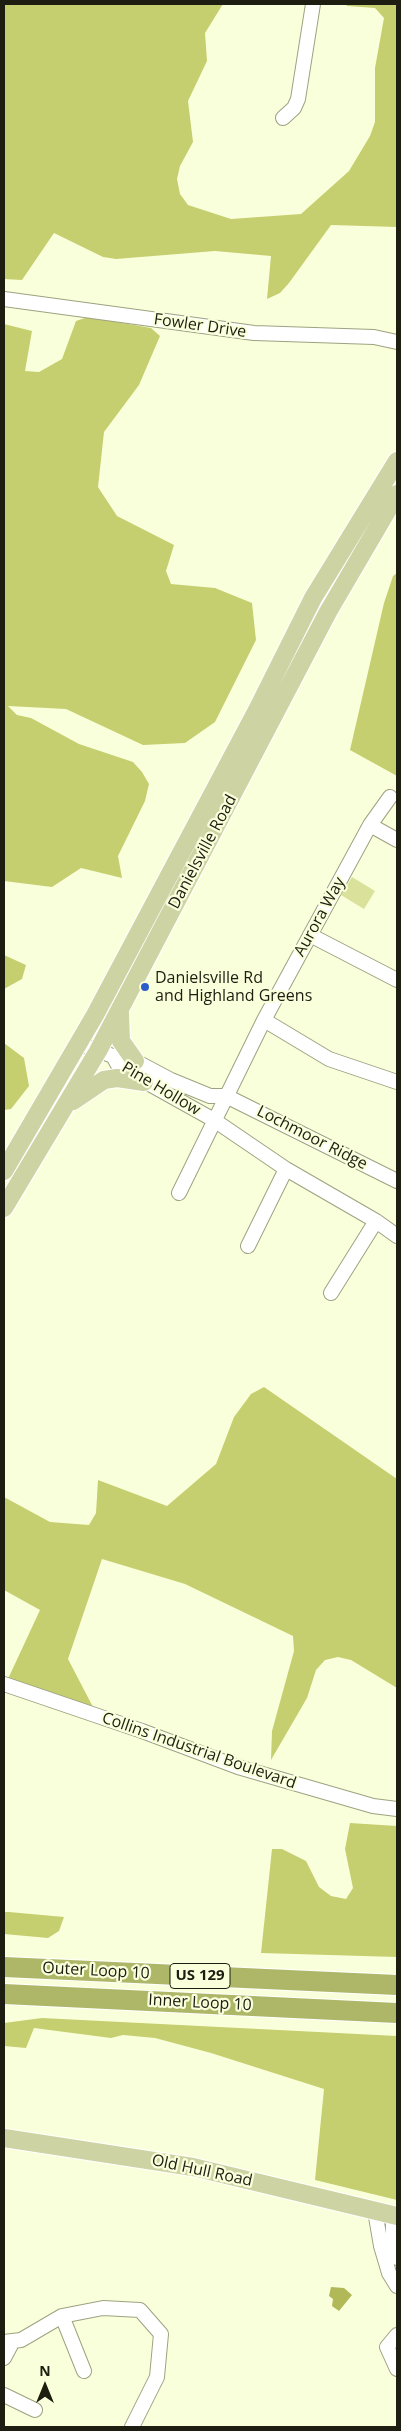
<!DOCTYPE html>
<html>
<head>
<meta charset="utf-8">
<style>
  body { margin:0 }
  #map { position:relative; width:401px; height:2431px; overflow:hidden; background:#faffdb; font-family:"Open Sans",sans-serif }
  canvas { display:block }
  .frame { position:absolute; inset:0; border:5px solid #1d1e11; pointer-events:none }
  .north { position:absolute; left:20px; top:2361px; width:50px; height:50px; -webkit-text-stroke:4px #faffdb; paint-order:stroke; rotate:0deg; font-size:14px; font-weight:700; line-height:20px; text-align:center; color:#1d1e11 }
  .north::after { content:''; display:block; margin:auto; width:18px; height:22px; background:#1d1e11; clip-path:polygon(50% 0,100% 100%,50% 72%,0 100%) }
</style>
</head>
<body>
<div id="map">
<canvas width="401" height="2431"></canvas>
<div class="frame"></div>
<div class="north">N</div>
</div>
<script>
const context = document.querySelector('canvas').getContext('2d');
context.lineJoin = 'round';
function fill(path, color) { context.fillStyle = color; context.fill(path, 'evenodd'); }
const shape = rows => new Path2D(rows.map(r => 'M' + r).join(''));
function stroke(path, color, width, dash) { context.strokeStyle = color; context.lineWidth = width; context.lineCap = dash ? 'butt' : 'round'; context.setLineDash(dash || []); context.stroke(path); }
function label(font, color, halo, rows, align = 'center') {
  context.font = font + ' "Open Sans",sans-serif'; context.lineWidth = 4.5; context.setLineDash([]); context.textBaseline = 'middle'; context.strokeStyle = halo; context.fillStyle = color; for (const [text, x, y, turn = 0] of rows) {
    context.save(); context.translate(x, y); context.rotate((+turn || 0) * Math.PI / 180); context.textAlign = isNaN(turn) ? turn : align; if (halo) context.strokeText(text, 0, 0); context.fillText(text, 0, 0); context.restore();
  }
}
const green = shape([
  [352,877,375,891,364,909,341,895]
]);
const forest = shape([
  [4,4,223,4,205,33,207,61,188,101,193,142,180,166,177,179,180,194,188,205,231,219,301,214,349,171,370,136,375,122,375,68,384,18,375,8,347,6,346,4,397,4,397,227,331,225,289,283,280,293,267,299,271,256,215,251,116,259,103,257,54,233,22,280,4,279],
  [88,317,151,328,160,336,139,385,104,432,98,487,117,516,174,545,166,571,171,584,215,588,252,603,256,640,215,722,185,743,143,745,66,709,8,706,17,715,31,718,79,744,133,762,142,772,149,784,145,801,118,856,122,878,81,868,52,887,4,881,4,324,32,331,25,371,39,372,62,359,76,321],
  [397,573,397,776,350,750,384,603,393,576],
  [4,955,26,965,22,979,4,989],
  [4,1043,24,1058,29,1086,11,1109,4,1110],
  [264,1387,397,1479,397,1688,351,1660,338,1657,325,1660,316,1670,307,1698,271,1760,272,1731,294,1651,293,1636,185,1584,102,1559,68,1659,93,1707,7,1681,40,1610,4,1590,4,1497,50,1522,89,1525,96,1513,98,1480,167,1506,216,1464,234,1417,251,1394],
  [350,1823,397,1826,397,1957,261,1953,272,1849,282,1849,306,1861,319,1887,331,1896,346,1899,353,1888,345,1849],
  [4,1912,9,1912,64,1917,59,1931,48,1938,4,1934],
  [42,2018,397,2036,397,2200,315,2180,324,2089,211,2053,155,2038,123,2035,111,2038,34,2028,26,2048,4,2046,4,2023]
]);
const water = shape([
  [331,2287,344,2288,352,2295,339,2311,332,2306,333,2299,329,2296]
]);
const minor = shape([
  [283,118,294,108,298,99,313,4],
  [4,299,254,333,374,337,397,342],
  [370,825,397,840],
  [310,935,397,980],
  [264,1020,329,1059,397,1082],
  [79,1044,113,1056,122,1054,171,1080,210,1096,226,1096,397,1181],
  [113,1056,119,1067,214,1120,286,1169,376,1221,397,1236],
  [179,1193,264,1020,370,825,390,797],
  [248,1246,286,1169],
  [331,1293,376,1221],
  [4,1684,142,1731,238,1767,373,1806,397,1809],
  [375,2211,381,2246,389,2273,397,2286],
  [393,2215,393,2247,397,2258],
  [62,2316,84,2371],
  [397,2335,387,2347,397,2369],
  [4,2342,21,2340,62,2316,103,2308,140,2310,161,2334,157,2377,132,2427],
  [4,2358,13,2341],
  [4,2395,35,2410]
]);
const major = shape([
  [120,1013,121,1041,135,1061],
  [73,1101,104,1080,117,1078,144,1082],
  [4,1171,95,1015,257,710,313,598,397,461],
  [4,1208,98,1051,328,612,397,494],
  [4,2138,193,2167,397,2216]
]);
const highway = shape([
  [4,1967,397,1985],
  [4,1994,397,2013]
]);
const markers = [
  [145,987,5,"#2d5cca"]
];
const shields = [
  [200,1976,60]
];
const shieldNames = [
  ["US 129",200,1976]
];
const streetNames = [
  ["Fowler Drive",200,326,8],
  ["Danielsville Road",203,852,-62],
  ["Aurora Way",320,917,-61],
  ["Pine Hollow",161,1089,31],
  ["Lochmoor Ridge",312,1138,27],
  ["Collins Industrial Boulevard",199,1751,19],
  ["Outer Loop 10",96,1971,3],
  ["Inner Loop 10",200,2003,3],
  ["Old Hull Road",202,2171,12]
];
const poiNames = [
  ["Danielsville Rd",155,978],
  ["and Highland Greens",155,996]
];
fill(green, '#d9e19a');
fill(forest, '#c6cf6f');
fill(water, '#b0b858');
stroke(minor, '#9ea281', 16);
stroke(major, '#fff', 20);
stroke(highway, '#fff', 22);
stroke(minor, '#fff', 14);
stroke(major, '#ced3a4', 18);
stroke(highway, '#aeb667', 20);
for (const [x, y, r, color] of markers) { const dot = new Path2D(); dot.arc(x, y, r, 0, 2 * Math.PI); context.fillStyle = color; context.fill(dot); stroke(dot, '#faffdb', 2); }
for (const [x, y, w] of shields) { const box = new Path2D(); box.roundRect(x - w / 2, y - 12.5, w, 25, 4); context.fillStyle = '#faffdb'; context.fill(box); stroke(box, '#1d1e11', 1); }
label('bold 15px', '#1d1e11', null, shieldNames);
label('16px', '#1d1e11', '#faffdb', streetNames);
label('16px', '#1d1e11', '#faffdb', poiNames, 'left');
</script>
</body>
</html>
